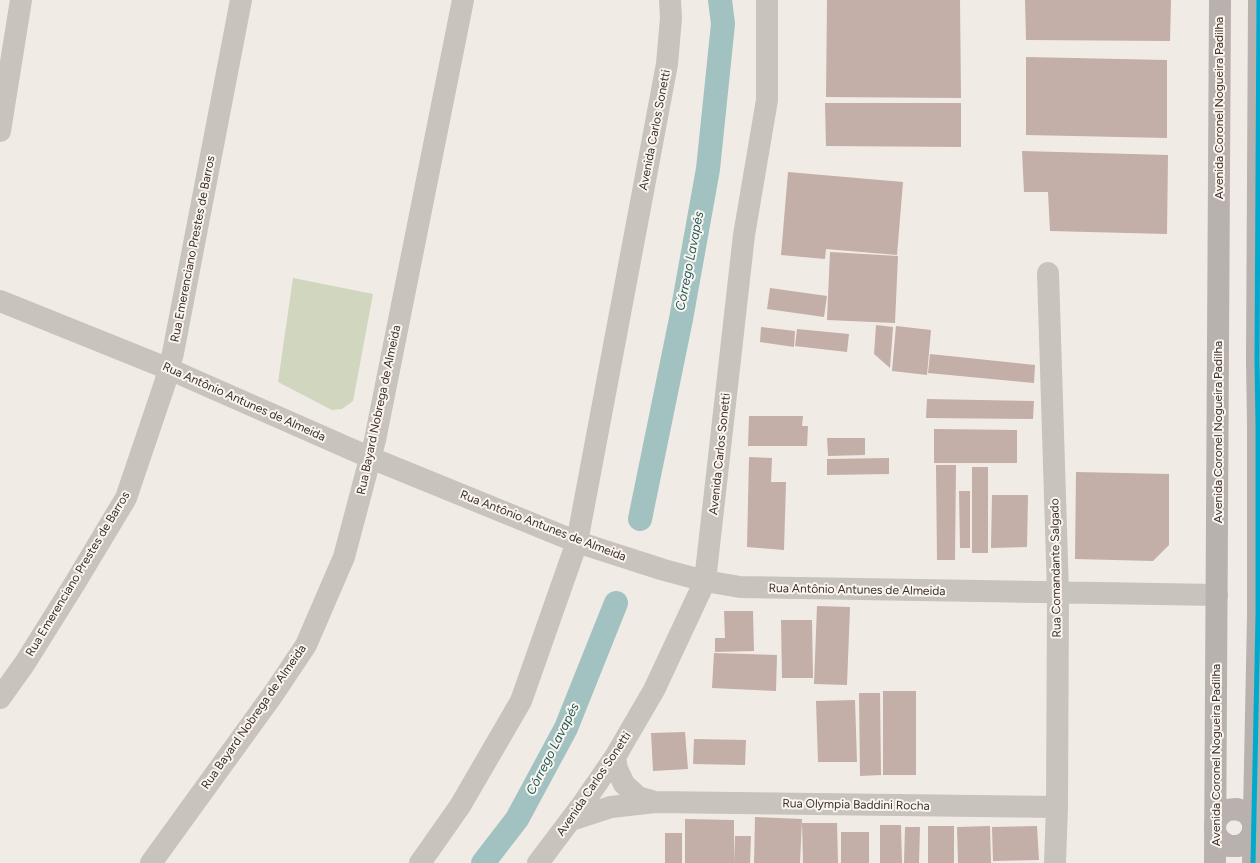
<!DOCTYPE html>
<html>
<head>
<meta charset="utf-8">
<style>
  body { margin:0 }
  canvas { display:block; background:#f0ebe5 }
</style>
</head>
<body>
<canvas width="1260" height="863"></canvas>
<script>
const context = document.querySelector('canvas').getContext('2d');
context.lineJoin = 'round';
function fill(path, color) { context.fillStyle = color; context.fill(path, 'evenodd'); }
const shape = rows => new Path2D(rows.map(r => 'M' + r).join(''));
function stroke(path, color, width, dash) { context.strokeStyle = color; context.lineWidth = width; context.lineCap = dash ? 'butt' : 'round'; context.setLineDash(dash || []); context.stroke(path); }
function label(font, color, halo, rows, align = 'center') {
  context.font = font + ' Figtree,sans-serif'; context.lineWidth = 4; context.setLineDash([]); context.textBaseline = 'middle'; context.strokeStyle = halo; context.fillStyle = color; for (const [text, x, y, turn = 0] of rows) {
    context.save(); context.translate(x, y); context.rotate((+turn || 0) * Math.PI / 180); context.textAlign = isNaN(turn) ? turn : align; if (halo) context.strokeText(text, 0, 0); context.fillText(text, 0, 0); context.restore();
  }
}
const green = shape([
  [293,278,373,294,353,401,342,409,332,410,278,382]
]);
const canal = shape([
  [640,519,681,319,708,169,723,24,720,0],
  [483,863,517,819,566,728,616,603]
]);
const building = shape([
  [827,0,960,0,961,98,826,97],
  [1025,0,1171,0,1170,41,1026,40],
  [1026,57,1167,60,1167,138,1026,135],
  [825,103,961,103,961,147,826,146],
  [1022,151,1168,155,1167,234,1050,231,1048,192,1024,192],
  [788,172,903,182,897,255,826,249,825,259,781,255],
  [830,252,898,256,895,323,827,320],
  [770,288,827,296,824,317,767,309],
  [876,325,893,327,890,368,874,354],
  [896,326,931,330,927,375,892,371],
  [761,327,795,331,794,347,760,342],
  [797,329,849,334,847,352,795,346],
  [930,354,1035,365,1034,383,928,373],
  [927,399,1034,401,1033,419,926,418],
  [749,416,803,416,802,426,808,426,807,446,748,446],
  [934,429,1017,430,1017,463,934,463],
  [827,438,865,438,865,455,828,456],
  [749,457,772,458,771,482,786,482,784,550,747,547],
  [889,458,889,474,827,475,827,459],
  [936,465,956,465,955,560,937,560],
  [972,467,988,467,988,553,972,553],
  [1076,472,1169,474,1169,545,1153,561,1075,559],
  [959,491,970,491,970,548,960,548],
  [992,495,1028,495,1027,547,991,548],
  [817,606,850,607,847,685,814,684],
  [724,611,753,611,754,651,715,652,715,638,725,638],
  [781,620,812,620,813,678,782,678],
  [714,653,777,655,776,691,712,688],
  [883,691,916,691,916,775,883,775],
  [859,693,880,693,881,775,860,776],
  [855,700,857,762,818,762,816,701],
  [685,732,688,769,653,771,651,733],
  [694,739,746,740,745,765,693,764],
  [755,817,802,819,800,863,754,863],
  [685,819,734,820,734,863,685,863],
  [802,823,837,823,838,863,803,863],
  [880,825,901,825,902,863,880,863],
  [928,826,954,826,954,863,928,863],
  [990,826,991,863,958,863,957,827],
  [1037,826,1039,860,993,861,992,827],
  [905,827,920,827,919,863,904,863],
  [841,832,869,832,869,863,841,863],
  [665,833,682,833,682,863,665,863],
  [735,836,751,836,750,863,734,863]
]);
const minor = shape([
  [0,131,21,0],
  [1048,273,1058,593,1057,807,1055,863],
  [0,301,169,369,371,458,577,542,664,570,705,581,740,587,1217,595],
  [0,698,25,663,75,583,126,498,165,383,173,353,241,0],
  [615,757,617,769,624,784,638,797,655,802],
  [571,820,611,807,655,802,1057,807],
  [151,863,274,693,306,645,344,557,375,440,463,0],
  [420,863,460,806,521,701,577,542,667,64,671,18,670,0],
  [538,863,584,802,615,757,654,690,705,581,744,235,767,100,767,0]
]);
const major = shape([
  [1237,809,1247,813,1253,822,1253,832,1248,841,1239,846,1229,846,1221,841,1215,833,1215,823,1220,815,1227,810,1237,809],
  [1215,863,1220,0],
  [1253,863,1258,616,1258,424,1257,360,1259,0]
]);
const bus1 = shape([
  [1253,863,1258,616,1258,424,1257,360,1259,0]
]);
const streetNames = [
  ["Avenida Coronel Nogueira Padilha",1219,108,-90],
  ["Avenida Carlos Sonetti",655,130,-79],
  ["Rua Emerenciano Prestes de Barros",193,249,-79],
  ["Rua Antônio Antunes de Almeida",244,402,24],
  ["Rua Bayard Nobrega de Almeida",379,410,-78],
  ["Avenida Coronel Nogueira Padilha",1218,432,-90],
  ["Avenida Carlos Sonetti",720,454,-84],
  ["Rua Antônio Antunes de Almeida",543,526,21],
  ["Rua Comandante Salgado",1056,568,-91],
  ["Rua Emerenciano Prestes de Barros",78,574,-59],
  ["Rua Antônio Antunes de Almeida",857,590,1],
  ["Rua Bayard Nobrega de Almeida",254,717,-55],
  ["Avenida Coronel Nogueira Padilha",1216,755,-90],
  ["Avenida Carlos Sonetti",594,784,-56],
  ["Rua Olympia Baddini Rocha",856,805,1]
];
const waterNames = [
  ["Córrego Lavapés",690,261,-79],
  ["Córrego Lavapés",553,749,-63]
];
fill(green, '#d1d6bf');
stroke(canal, '#a1c2c1', 24);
fill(building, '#c3afa7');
stroke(minor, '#c9c3be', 22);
stroke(major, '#b8b1ad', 22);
stroke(bus1, '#00a9ce', 5);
label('12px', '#3b302b', '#fbf5ee', streetNames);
label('italic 13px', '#1f5a5e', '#fbf5ee', waterNames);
</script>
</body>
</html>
